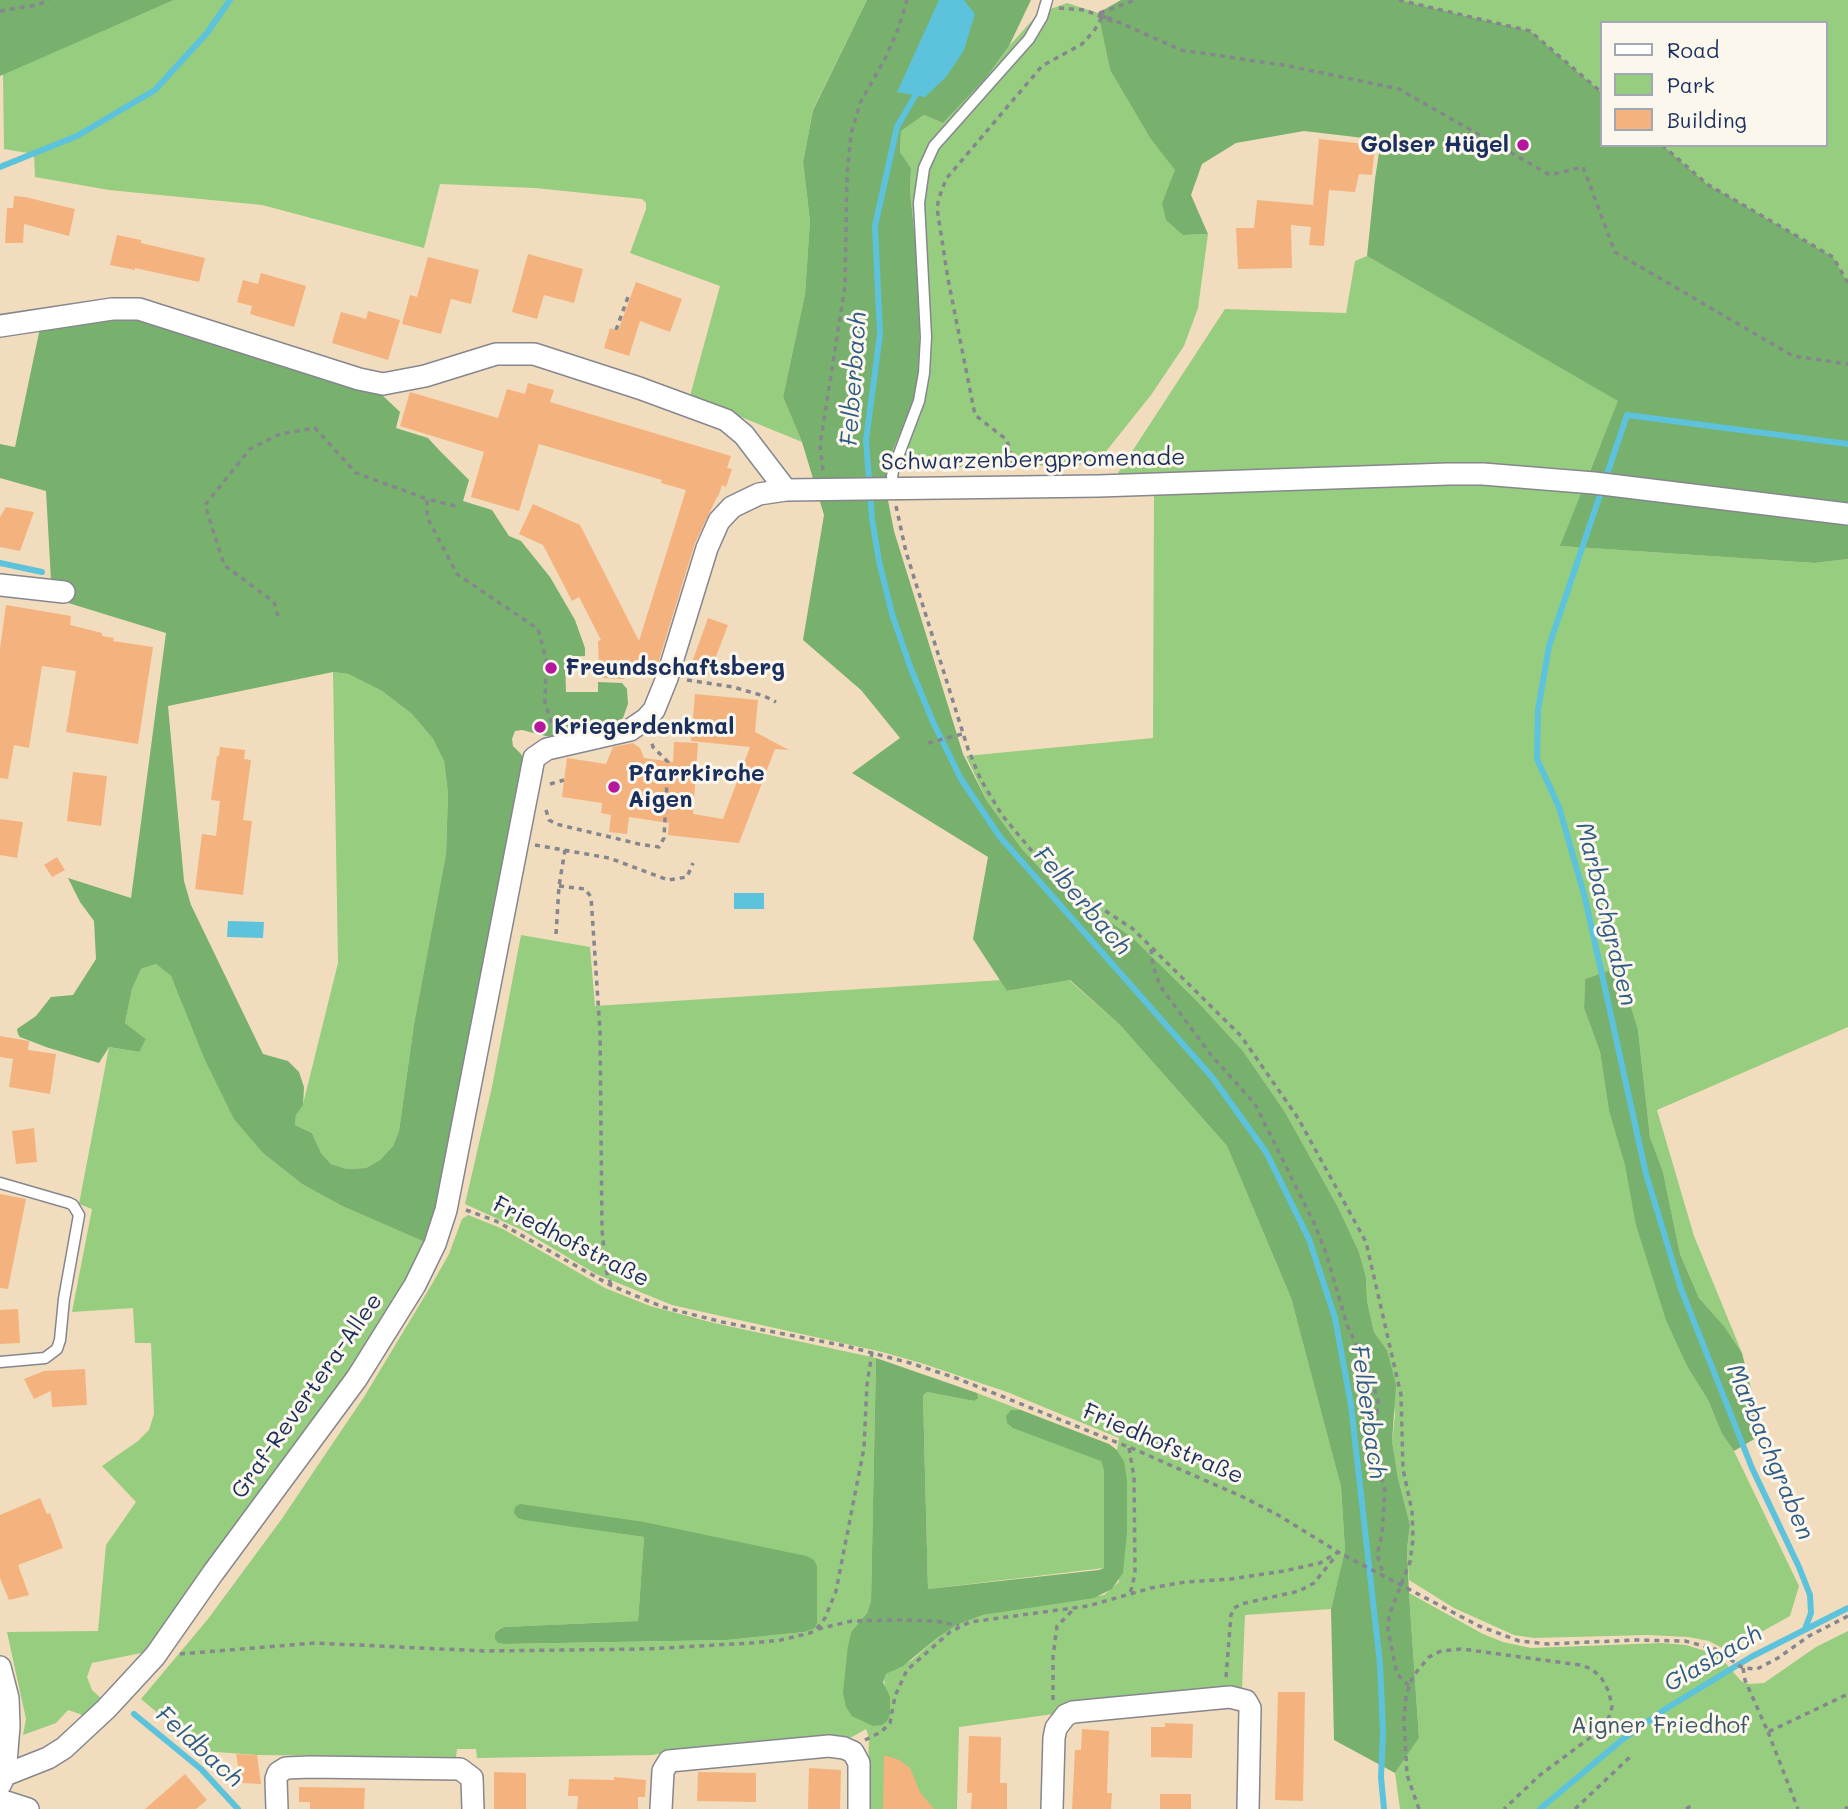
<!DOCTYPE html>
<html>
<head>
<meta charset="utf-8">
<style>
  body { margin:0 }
  #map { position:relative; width:1848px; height:1809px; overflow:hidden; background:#f1ddbd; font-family:Mali,sans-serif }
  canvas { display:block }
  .legend { position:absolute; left:1600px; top:21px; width:228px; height:126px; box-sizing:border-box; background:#fbf7ec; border:2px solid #a1a7b3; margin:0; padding:9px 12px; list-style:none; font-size:21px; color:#1b2f5e }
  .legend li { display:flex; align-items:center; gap:14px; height:35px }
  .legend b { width:35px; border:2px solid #a1a7b3 }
</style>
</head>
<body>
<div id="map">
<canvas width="1848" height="1809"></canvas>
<ul class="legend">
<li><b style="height:9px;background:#fff"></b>Road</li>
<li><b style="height:19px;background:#96cd7f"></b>Park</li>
<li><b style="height:19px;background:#f4b27f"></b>Building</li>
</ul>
</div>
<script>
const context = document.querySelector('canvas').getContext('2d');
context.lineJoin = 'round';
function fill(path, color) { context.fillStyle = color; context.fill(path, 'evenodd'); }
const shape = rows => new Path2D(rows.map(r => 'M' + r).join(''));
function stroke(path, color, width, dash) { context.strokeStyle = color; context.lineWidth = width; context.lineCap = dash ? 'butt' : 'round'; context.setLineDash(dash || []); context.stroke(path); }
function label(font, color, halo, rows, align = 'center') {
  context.font = font + ' Mali,sans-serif'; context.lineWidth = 6; context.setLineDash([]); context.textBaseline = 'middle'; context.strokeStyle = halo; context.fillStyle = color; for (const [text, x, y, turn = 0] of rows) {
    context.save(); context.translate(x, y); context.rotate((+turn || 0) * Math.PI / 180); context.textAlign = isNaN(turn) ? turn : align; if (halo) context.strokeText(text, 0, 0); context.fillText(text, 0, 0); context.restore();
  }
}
const green = shape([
  [174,0,867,0,813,109,803,162,810,221,805,294,783,397,802,442,690,396,720,286,630,253,646,209,646,203,642,199,535,188,440,184,424,248,262,205,109,190,35,177,34,154,4,149,3,74],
  [1399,0,1848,0,1848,283,1833,257,1707,184,1662,145,1825,145,1825,23,1601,23,1601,92,1530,31],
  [1067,3,1098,13,1110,70,1150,138,1176,170,1162,203,1183,235,1208,234,1198,308,1184,346,1151,395,1096,464,938,468,889,459,910,410,920,374,915,236,910,192,911,168,900,152,901,131,924,115,943,123,986,78,1009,46,1039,13],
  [1367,256,1619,401,1588,475,1486,465,1378,465,1116,476,1225,309,1346,313,1355,261],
  [1426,480,1534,484,1582,493,1561,546,1815,563,1848,559,1848,1027,1657,1110,1694,1236,1742,1353,1724,1326,1699,1298,1680,1254,1663,1172,1650,1137,1638,1030,1613,969,1585,979,1584,1008,1600,1052,1609,1111,1688,1368,1708,1400,1722,1434,1734,1451,1799,1586,1790,1616,1734,1647,1732,1653,1709,1641,1688,1637,1647,1635,1534,1638,1514,1635,1454,1608,1409,1580,1407,1549,1410,1525,1398,1478,1392,1441,1395,1415,1387,1350,1374,1332,1367,1301,1366,1277,1359,1252,1338,1207,1285,1112,1243,1051,1197,1001,1132,937,1053,882,1022,849,987,801,966,756,1153,738,1154,490],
  [333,672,348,674,382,691,412,714,433,739,444,761,448,793,446,854,414,1024,399,1131,393,1146,380,1160,366,1168,347,1169,331,1164,321,1153,312,1133,295,1125,296,1115,303,1104,338,963],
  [521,935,590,947,595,1006,1002,980,1008,991,1069,980,1120,1025,1227,1146,1291,1298,1341,1487,1345,1550,1331,1609,1245,1615,1242,1688,959,1727,957,1809,867,1809,869,1737,866,1729,852,1737,693,1747,653,1755,477,1758,476,1749,457,1749,456,1757,257,1755,203,1751,141,1699,208,1619,281,1520,364,1397,432,1284,449,1254,462,1219,468,1215,503,1229,605,1288,650,1306,714,1323,876,1358,871,1601,867,1613,851,1632,848,1645,885,1687,884,1678,886,1674,912,1660,937,1638,957,1625,983,1615,1104,1595,1119,1582,1124,1461,1117,1450,1119,1438,1007,1392,921,1363,882,1352,672,1305,596,1274,522,1230,465,1204,492,1087],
  [518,1518,814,1560,804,1632,727,1640,504,1644,498,1643,497,1630,504,1627,638,1621,644,1537],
  [156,964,171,976,187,1012,264,1154,302,1184,342,1206,427,1243,414,1271,348,1377,146,1652,92,1663,87,1677,92,1690,102,1699,85,1718,80,1714,68,1710,56,1723,23,1735,26,1719,7,1632,98,1631,106,1545,136,1502,102,1466,138,1441,149,1430,154,1414,151,1343,135,1343,133,1308,72,1312,92,1209,79,1204,109,1047,138,1052,146,1039,125,1023,132,989,141,969],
  [927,1392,974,1401,977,1398,977,1393,1021,1410,1011,1410,1101,1461,1104,1471,1104,1568,928,1589,923,1396],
  [1409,1593,1483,1634,1503,1642,1531,1648,1662,1643,1686,1645,1712,1653,1722,1659,1741,1681,1749,1684,1764,1683,1816,1647,1848,1631,1848,1809,1400,1809,1395,1773,1419,1738]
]);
const forest = shape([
  [0,0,174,0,0,76],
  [867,0,1031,0,1009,46,986,78,943,123,924,115,901,131,900,152,911,168,910,192,918,265,920,374,910,410,889,459,885,485,894,531,963,754,987,801,1022,849,1053,882,1132,937,1197,1001,1243,1051,1285,1112,1338,1207,1359,1252,1366,1277,1367,1301,1374,1332,1387,1350,1396,1385,1392,1441,1398,1478,1410,1525,1407,1549,1409,1593,1419,1738,1395,1773,1334,1740,1331,1609,1345,1550,1341,1487,1291,1298,1227,1146,1120,1025,1070,980,1007,991,973,939,988,857,852,773,900,738,861,690,803,640,824,515,802,442,783,397,805,294,810,221,803,162,813,110],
  [1121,0,1399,0,1530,31,1601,92,1601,145,1662,145,1707,184,1833,257,1848,283,1848,559,1815,563,1560,546,1618,401,1367,256,1375,179,1381,140,1304,131,1236,143,1202,164,1191,195,1208,234,1183,235,1166,220,1162,203,1175,170,1150,138,1110,70,1098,13],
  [97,318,138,318,381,394,400,412,396,428,428,438,440,451,469,480,463,501,492,510,509,536,521,541,550,577,575,620,585,648,585,656,565,657,566,692,598,692,598,682,622,683,627,689,628,704,623,718,613,725,560,736,546,736,522,730,515,731,512,739,513,746,521,754,526,765,441,1192,427,1243,342,1206,302,1184,264,1154,234,1119,205,1060,171,976,156,964,141,969,132,989,125,1023,146,1039,139,1052,109,1047,99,1063,46,1047,20,1037,18,1034,17,1029,36,1016,51,997,73,995,96,959,94,921,80,902,68,878,131,898,166,633,52,598,46,491,0,478,0,444,15,447,40,328],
  [333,672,348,674,382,691,412,714,433,739,444,761,448,793,446,854,414,1024,399,1131,393,1146,380,1160,366,1168,347,1169,331,1164,321,1153,312,1133,295,1125,296,1115,303,1105,304,1087,299,1072,288,1061,263,1054,191,905,184,881,168,706],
  [1613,969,1624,986,1638,1030,1650,1137,1663,1172,1680,1254,1699,1298,1724,1326,1742,1353,1754,1401,1761,1435,1734,1451,1722,1434,1708,1400,1688,1368,1666,1320,1636,1225,1625,1165,1609,1111,1600,1052,1584,1008,1585,979],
  [876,1358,977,1393,978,1398,974,1401,927,1392,923,1396,928,1589,1099,1570,1104,1568,1104,1471,1101,1461,1013,1428,1007,1423,1006,1416,1011,1410,1021,1410,1109,1444,1117,1450,1124,1461,1127,1481,1127,1532,1123,1573,1112,1589,1094,1598,983,1615,957,1625,937,1638,903,1666,886,1674,883,1682,890,1697,890,1715,887,1721,882,1725,873,1726,852,1716,846,1707,843,1693,848,1645,851,1632,867,1613,871,1601],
  [520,1504,644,1522,806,1556,814,1560,817,1566,817,1623,815,1628,804,1632,727,1640,504,1644,498,1643,495,1639,495,1634,498,1630,504,1627,638,1621,644,1537,525,1520,518,1518,514,1513,515,1507]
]);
const water = shape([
  [939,0,964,0,975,14,964,50,947,76,925,97,897,92],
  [734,893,764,893,764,909,734,909],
  [228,921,264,922,263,938,227,937]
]);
const stream = shape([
  [919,89,897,127,875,226,880,334,866,440,872,519,879,561,892,614,911,669,933,722,961,779,1000,837,1212,1077,1266,1152,1309,1239,1335,1318,1351,1405,1380,1664,1383,1733,1381,1777,1384,1809],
  [0,167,77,136,155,90,207,33,230,0],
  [0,563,42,572],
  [1805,1629,1811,1613,1810,1595,1799,1567,1752,1468,1681,1289,1646,1174,1585,898,1559,807,1537,759,1538,710,1549,646,1627,415,1848,444],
  [134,1714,201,1769,238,1809],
  [1540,1809,1623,1739,1667,1708,1751,1657,1848,1608]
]);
const building = shape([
  [1319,139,1375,145,1372,175,1359,174,1355,192,1329,190,1324,246,1309,245,1311,227,1291,225,1292,268,1238,269,1236,228,1254,228,1257,200,1313,205],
  [14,196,25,197,75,209,69,236,24,224,23,243,5,243,7,208,13,208],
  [117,235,141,240,141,243,205,258,199,282,135,268,135,270,110,265],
  [528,254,583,269,574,303,544,295,537,319,512,312],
  [428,257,479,270,471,304,451,299,441,334,402,324,410,295,417,297],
  [261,273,306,286,294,327,250,314,252,306,237,302,243,280,258,284],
  [636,282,682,299,670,332,640,321,629,356,604,348,610,328,618,331],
  [368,311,400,320,388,360,332,343,341,312,366,319],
  [528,383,554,390,550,402,731,456,727,468,732,469,726,487,722,485,718,497,717,497,695,543,655,673,627,664,624,679,599,678,598,641,601,640,579,597,572,601,543,545,519,534,533,504,580,525,639,641,686,490,661,483,662,480,539,444,519,511,471,497,484,452,400,426,410,392,498,418,507,389,525,394],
  [6,507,34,512,20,551,0,547,0,517],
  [6,605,71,616,70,625,102,633,102,636,114,638,113,641,153,647,138,744,66,732,76,671,42,666,29,748,14,745,8,779,0,778,0,649],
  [708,618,728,625,709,675,690,668],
  [695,694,758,700,755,732,789,750,775,749,739,843,668,835,669,823,629,817,627,834,609,832,611,815,601,813,602,803,562,797,567,758,606,764,613,747,633,743,640,748,644,758,673,762,674,742,698,743,693,814,723,819,750,747,691,741],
  [220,747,245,750,244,759,251,760,243,820,252,821,243,895,195,889,202,834,216,836,220,801,211,800,217,756,219,756],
  [73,772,107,776,101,826,67,821],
  [0,819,23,822,17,858,0,855],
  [57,857,65,870,52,877,44,865],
  [0,1036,29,1041,28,1050,56,1054,50,1094,9,1087,13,1059,0,1057],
  [34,1128,37,1162,16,1164,12,1131],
  [0,1194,26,1199,8,1289,0,1288],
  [18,1309,20,1343,0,1344,0,1310],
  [85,1369,87,1405,52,1407,51,1391,34,1399,24,1379,44,1371],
  [40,1498,47,1514,50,1513,63,1548,18,1565,29,1595,9,1600,0,1578,0,1515],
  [1278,1692,1305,1692,1303,1801,1275,1800],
  [1165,1723,1193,1724,1192,1758,1151,1757,1151,1727,1165,1727],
  [1082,1729,1109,1731,1107,1793,1112,1793,1111,1809,1072,1809,1075,1750,1081,1750],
  [969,1736,1001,1737,1000,1783,1007,1783,1007,1809,971,1809,972,1793,967,1793],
  [236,1754,257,1755,261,1784,241,1783],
  [884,1755,899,1760,910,1768,920,1792,934,1809,883,1809],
  [809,1768,841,1770,840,1809,808,1809],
  [494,1772,526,1773,526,1809,494,1809],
  [698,1772,756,1773,756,1802,697,1801],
  [185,1774,207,1800,196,1809,145,1809],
  [614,1777,646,1780,645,1797,638,1797,638,1809,577,1809,578,1796,568,1796,569,1779,614,1780],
  [299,1787,365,1788,364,1809,310,1809,310,1802,299,1802],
  [1160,1794,1191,1794,1191,1809,1160,1809]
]);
const path = shape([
  [1399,0,1530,31,1601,92],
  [1059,8,1085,10,1111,21,1098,13,1181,50,1289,66,1399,89,1550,175,1583,167,1615,252,1793,356,1848,364],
  [0,11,37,5,49,0],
  [1100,13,1135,0],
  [1662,145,1707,184,1833,257,1848,283],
  [616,330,628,297,630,298],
  [1013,466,1007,440,975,415,948,279,937,208,939,198,946,179,1042,66,1082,44,1094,31,1102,17],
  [823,470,820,445,845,286,847,175,851,134,860,103,886,57,898,29,907,0],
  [455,506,427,499,427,517,457,574,538,629,546,659,545,702,553,728],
  [896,506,906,552,968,749,981,780,1002,815,1041,862,1066,885,1133,929,1241,1036,1298,1118,1366,1242,1401,1395,1403,1469,1412,1511,1413,1539,1410,1562,1389,1615,1388,1630,1397,1674,1409,1686],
  [278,616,274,602,224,565,205,505,250,449,280,434,315,428,356,473,427,499],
  [687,680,733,687,764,696,776,702],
  [928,743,962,734],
  [550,784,564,780],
  [546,810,549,820,556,824,639,844,659,847,664,838,668,762,653,747,651,740],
  [535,845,609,858,668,880,687,877,693,863],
  [559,886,585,889,591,897,600,1031,602,1230,606,1270,611,1285],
  [556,934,559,886,565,850],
  [1151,949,1153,966,1160,986,1211,1055,1255,1104,1315,1225,1326,1253,1347,1325,1367,1367,1378,1400,1374,1447,1385,1491,1382,1534,1377,1555,1384,1576],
  [466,1210,496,1221,612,1286,663,1307,722,1322,846,1346,910,1363,956,1378,1136,1450,1243,1497,1278,1515,1338,1552,1479,1626,1519,1641,1548,1644,1634,1640,1685,1641,1715,1649,1743,1668,1757,1669,1778,1658,1809,1636,1848,1616],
  [1129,1448,1134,1477,1135,1574,1130,1594],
  [818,1629,852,1621,899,1620,936,1621,959,1626],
  [180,1654,315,1643,484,1651,647,1649,751,1643,781,1640,810,1633,816,1630,825,1618,836,1591,864,1448,867,1385,872,1352],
  [1743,1668,1745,1680,1768,1732,1848,1694],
  [1226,1677,1231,1615,1234,1608,1241,1604,1299,1591,1314,1583,1335,1557],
  [1053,1700,1053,1657,1057,1626,1073,1610],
  [1768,1732,1798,1809],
  [865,1740,881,1732,890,1723,895,1696,907,1670,950,1632,970,1622,1088,1606,1151,1588,1185,1582,1231,1579,1284,1571,1320,1563,1338,1552],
  [1419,1809,1407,1775,1404,1719,1406,1696,1413,1676,1429,1657,1441,1651,1462,1649,1580,1665,1592,1669,1602,1679,1609,1692,1612,1707,1607,1723,1599,1731,1540,1775,1504,1809],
  [1575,1809,1632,1755],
  [1686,1809,1694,1804],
  [1845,1809,1848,1807]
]);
const service = shape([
  [894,490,892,476,894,467,919,401,924,373,926,337,919,203,924,168,934,146,1029,39,1042,17,1047,0],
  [0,1183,69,1203,73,1205,79,1215,64,1299,60,1340,57,1349,45,1358,0,1362]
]);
const minor = shape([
  [0,326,112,309,139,309,359,379,383,384,425,376,496,354,534,354,639,388,726,420,744,435,786,490],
  [0,585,64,592],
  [0,1667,8,1698,9,1726,5,1775,0,1785],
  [5,1775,48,1758,64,1748,106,1709,155,1656,213,1573,357,1378,415,1285,435,1244,446,1210,534,758,547,749,630,730,646,719,654,710,667,678,707,548,719,521,732,507,759,494,786,490,1099,486,1448,474,1483,474,1594,483,1848,514],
  [0,1800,28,1809],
  [277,1809,276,1779,278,1773,286,1768,310,1767,460,1769,472,1778,473,1809],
  [661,1809,663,1771,669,1761,829,1746,844,1748,853,1752,859,1763,859,1809],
  [1052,1809,1054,1738,1056,1728,1066,1715,1073,1712,1230,1697,1246,1701,1250,1708,1248,1809]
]);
const markers = [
  [1523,145,7,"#b5179e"],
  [551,668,7,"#b5179e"],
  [540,727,7,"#b5179e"],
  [614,787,7,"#b5179e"]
];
const poiNames = [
  ["Golser Hügel",1509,145,"right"],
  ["Freundschaftsberg",565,668],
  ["Kriegerdenkmal",554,727],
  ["Pfarrkirche",628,774],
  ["Aigen",628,800]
];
const streetNames = [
  ["Schwarzenbergpromenade",1033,460,-1],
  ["Friedhofstraße",571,1242,27],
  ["Graf-Revertera-Allee",307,1396,-55],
  ["Friedhofstraße",1163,1444,23]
];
const parkNames = [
  ["Aigner Friedhof",1660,1726]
];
const waterNames = [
  ["Felberbach",854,379,-86],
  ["Felberbach",1082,901,49],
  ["Marbachgraben",1606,914,76],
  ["Felberbach",1368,1412,82],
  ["Marbachgraben",1770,1452,67],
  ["Glasbach",1713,1659,-30],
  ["Feldbach",199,1747,42]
];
fill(green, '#96cd7f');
fill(forest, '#78b06e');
fill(water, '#5dc2db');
stroke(stream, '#5dc2db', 6);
fill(building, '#f4b27f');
stroke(service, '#86868e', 13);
stroke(minor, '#86868e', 24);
stroke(path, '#86868e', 3.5, [5, 5]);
stroke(service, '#fff', 10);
stroke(minor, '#fff', 21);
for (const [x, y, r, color] of markers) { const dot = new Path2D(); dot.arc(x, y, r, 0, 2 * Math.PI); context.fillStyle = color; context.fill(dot); stroke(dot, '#fbf7ec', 2.5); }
label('bold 23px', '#1b2f5e', '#fbf7ec', poiNames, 'left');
label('23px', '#1b2f5e', '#fbf7ec', streetNames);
label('23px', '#3a5666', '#fbf7ec', parkNames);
label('italic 24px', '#2f5b84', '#fbf7ec', waterNames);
</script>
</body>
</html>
